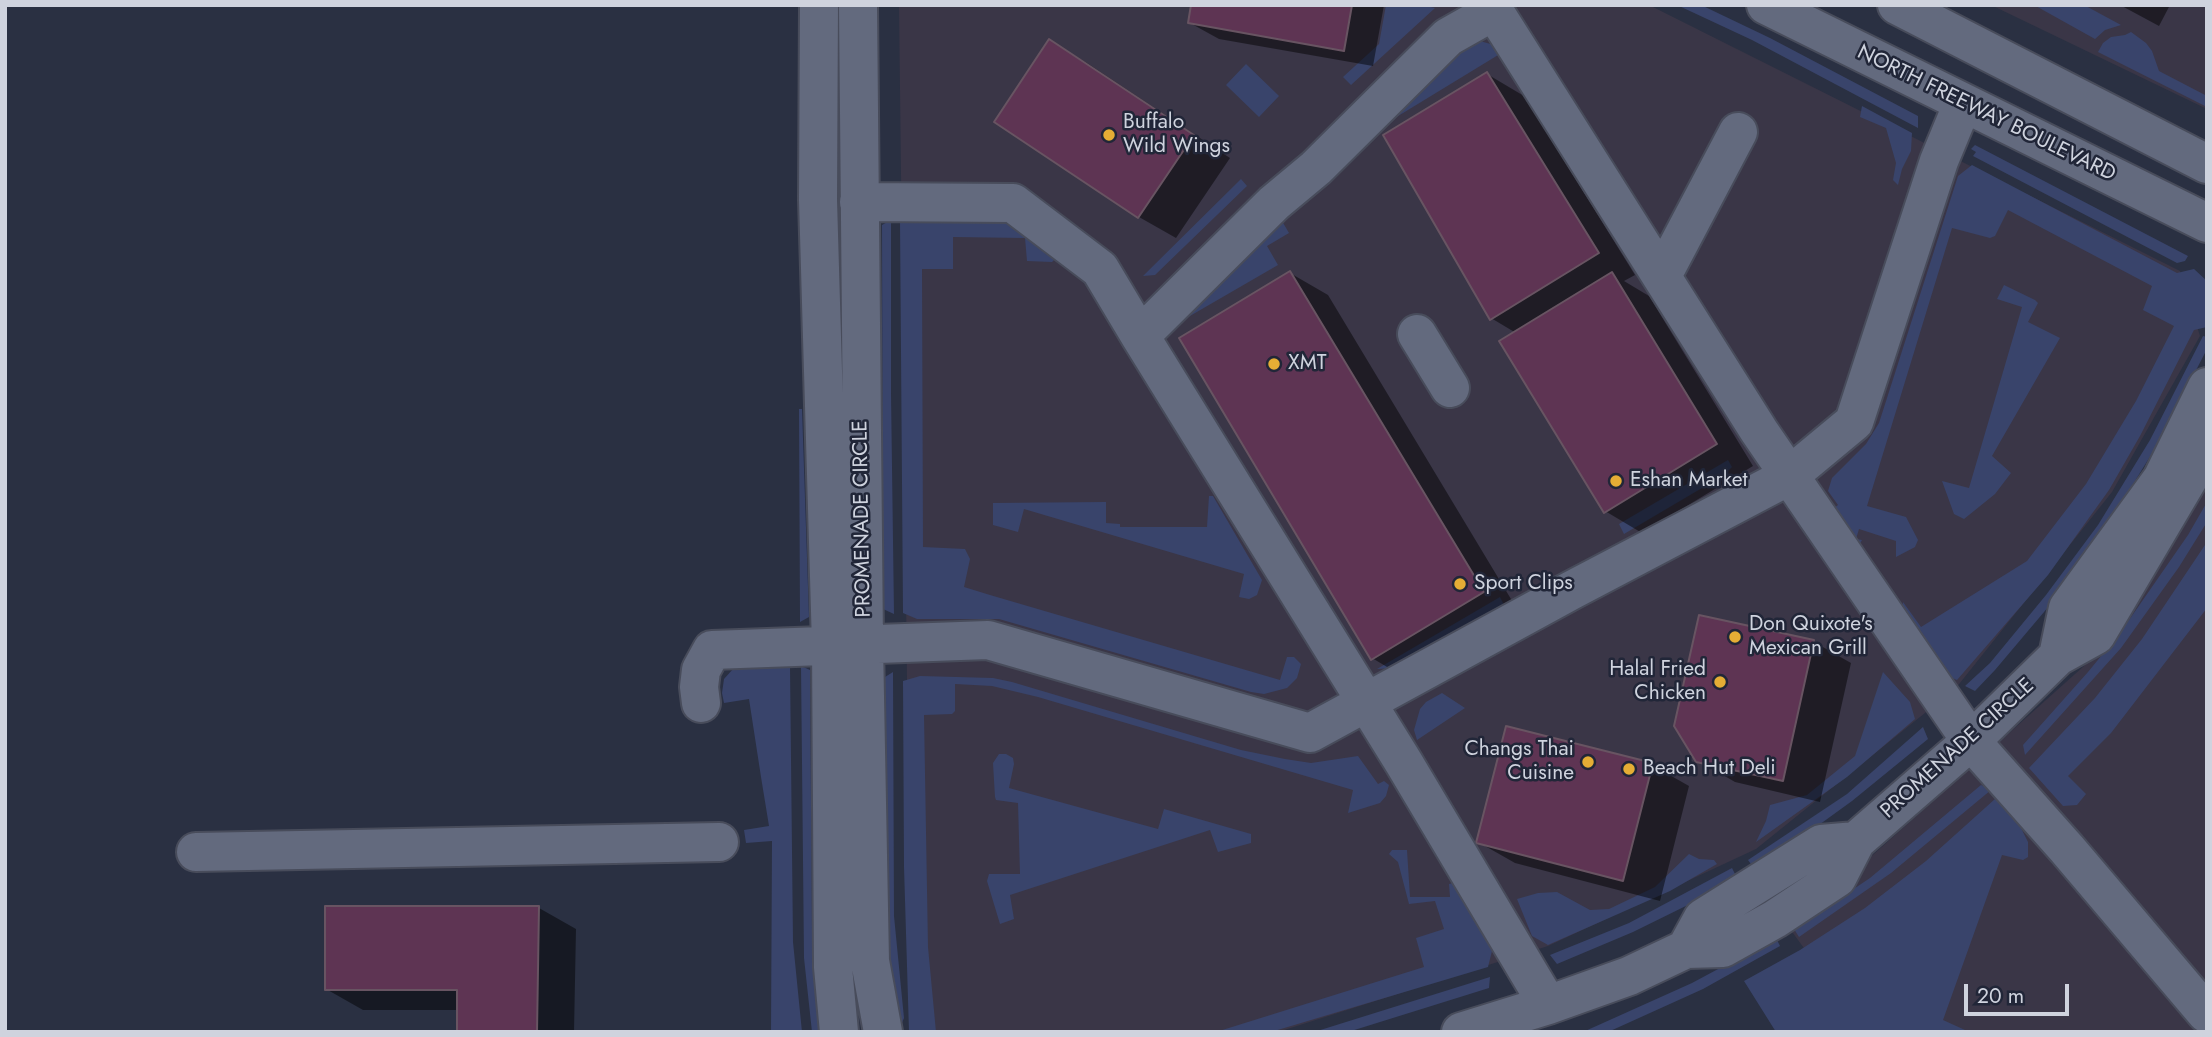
<!DOCTYPE html>
<html>
<head>
<meta charset="utf-8">
<style>
  body { margin:0 }
  #map { position:relative; width:2212px; height:1037px; overflow:hidden; background:#2a3042; font-family:Jost,sans-serif }
  canvas { display:block }
  .frame { position:absolute; inset:0; border:7px solid #cfd3de; pointer-events:none }
  .scale { position:absolute; left:1964px; top:984px; width:105px; height:32px; box-sizing:border-box; border:4px solid #cfd3de; border-top:0; padding-left:9px; font-size:21px; line-height:24px; white-space:nowrap; color:#cfd3de; -webkit-text-stroke:5px #212638; paint-order:stroke }
</style>
</head>
<body>
<div id="map">
<canvas width="2212" height="1037"></canvas>
<div class="frame"></div>
<div class="scale">20 m</div>
</div>
<script>
const context = document.querySelector('canvas').getContext('2d');
context.lineJoin = 'round';
function fill(path, color) { context.fillStyle = color; context.fill(path, 'evenodd'); }
const shape = rows => new Path2D(rows.map(r => 'M' + r).join(''));
function stroke(path, color, width, dash) { context.strokeStyle = color; context.lineWidth = width; context.lineCap = dash ? 'butt' : 'round'; context.setLineDash(dash || []); context.stroke(path); }
function label(font, color, halo, rows, align = 'center') {
  context.font = font + ' Jost,sans-serif'; context.lineWidth = 5; context.setLineDash([]); context.textBaseline = 'middle'; context.strokeStyle = halo; context.fillStyle = color; for (const [text, x, y, turn = 0] of rows) {
    context.save(); context.translate(x, y); context.rotate((+turn || 0) * Math.PI / 180); context.textAlign = isNaN(turn) ? turn : align; if (halo) context.strokeText(text, 0, 0); context.fillText(text, 0, 0); context.restore();
  }
}
const commercial = shape([
  [899,5,1649,5,2180,271,2200,336,2112,492,1956,688,1756,849,1548,946,1278,1032,917,1032,911,1021],
  [1991,5,2207,5,2207,109],
  [2207,480,2207,1032,1865,1032,1790,929,2084,666]
]);
const green = shape([
  [1386,5,1422,5,1435,8,1351,85,1343,77,1379,44],
  [1677,5,1701,5,1770,38,1918,116,1918,128,1752,40],
  [2034,5,2084,5,2121,25,2105,30,2095,39],
  [2131,32,2146,43,2152,51,2159,71,2207,96,2207,107,2098,52,2103,43,2111,37,2125,35],
  [1480,41,1508,49,1385,124,1444,55],
  [1246,64,1279,96,1259,117,1226,85],
  [1862,106,1912,133,1911,151,1902,169,1898,185,1893,180,1896,163,1886,128,1860,117],
  [1975,145,2188,256,2185,261,2177,263,1973,156,1976,152,1971,149],
  [1972,165,2177,273,2194,269,2207,281,2207,327,2194,330,2140,436,2109,490,2048,575,1957,680,1942,674,1902,611,1903,602,1921,627,2027,561,2086,484,2136,401,2174,326,2143,310,2152,286,2008,210,1995,236,1990,238,1952,228,1867,506,1906,517,1918,540,1915,547,1896,557,1896,541,1859,529,1856,539,1862,540,1858,547,1834,508,1838,505,1828,491,1832,478,1866,444,1879,423,1958,176],
  [1241,179,1247,186,1155,275,1143,276],
  [1279,216,1289,233,1267,246,1278,265,1183,320],
  [1009,219,1057,253,1055,259,1052,262,1027,261,1025,238,953,237,953,269,922,269,923,547,965,549,970,559,964,587,990,595,1280,680,1287,657,1294,657,1301,664,1297,678,1287,688,1264,694,1251,692,999,619,917,619,903,613,900,222],
  [891,220,891,393,894,614,883,609,882,225],
  [2004,285,2035,300,2038,303,2028,322,2060,338,1992,456,2011,473,1995,494,1964,519,1954,514,1942,481,1969,488,2022,307,1997,299],
  [2203,336,2207,337,2207,349,2159,442,2106,528,2055,599,1995,670,1975,691,1965,686,1990,663,2046,595,2098,525,2150,440],
  [799,409,802,409,809,617,800,622],
  [1728,460,1732,467,1724,475,1624,534,1619,524],
  [1209,496,1213,496,1262,580,1257,595,1249,599,1239,597,1244,574,1024,509,1018,532,993,525,993,503,1106,502,1106,523,1120,524,1120,527,1207,527],
  [2207,502,2207,522,2179,567,2121,648,2025,755,2023,745,2088,672,2120,633,2188,535],
  [2207,542,2207,608,2111,733,2068,776,2086,794,2077,805,2063,806,2029,768,2095,698,2142,639],
  [1500,597,1504,605,1395,668,1377,669],
  [740,666,790,666,793,942,802,1032,771,1032,772,841,746,843,744,830,769,826,761,777,749,699,724,703,722,693,724,679,733,669],
  [801,666,810,670,812,930,822,1032,812,1032,804,958],
  [893,672,894,916,904,1018,898,1032,885,939,885,677],
  [1883,672,1910,702,1915,719,1847,777,1756,842,1766,821,1770,805,1807,795,1855,756],
  [920,676,993,678,1012,682,1241,750,1285,759,1311,763,1358,756,1378,784,1384,781,1389,785,1386,796,1380,803,1348,813,1353,790,1038,697,992,686,955,684,955,711,952,714,924,715,928,947,936,1032,909,1032,904,867,903,681],
  [1442,693,1465,708,1417,740,1414,730,1420,709,1426,702],
  [1923,727,1928,739,1852,801,1794,843,1753,867,1748,860,1847,794],
  [999,754,1006,754,1013,758,1014,764,1009,788,1158,829,1164,809,1251,834,1251,843,1218,852,1210,830,1010,895,1014,919,1000,924,987,881,989,874,1020,874,1018,803,996,800,995,797,993,763],
  [1981,785,1991,790,1891,873,1799,937,1794,929,1870,878],
  [1995,799,2021,828,2028,842,2028,857,2023,860,2002,855,1943,1020,1965,1030,1776,1032,1744,981,1800,950,1865,908,1926,861],
  [1392,850,1407,850,1410,897,1450,897,1449,884,1453,883,1484,927,1492,951,1488,967,1271,1032,1216,1032,1424,967,1416,938,1444,929,1435,901,1409,904,1398,862,1389,854],
  [1689,854,1699,859,1714,860,1717,864,1670,891,1548,945,1532,936,1517,899,1538,893,1557,892,1590,910,1609,909,1655,887],
  [1732,868,1737,878,1700,899,1633,932,1557,964,1550,955,1629,923],
  [1776,938,1780,946,1703,989,1608,1032,1583,1032,1692,983],
  [1490,977,1489,988,1348,1032,1314,1032]
]);
const shadow = shape([
  [1193,5,1384,5,1373,66,1219,39,1190,23],
  [2120,5,2170,5,2159,26],
  [1050,41,1087,63,1230,158,1176,238,1139,217,996,121],
  [1487,74,1524,96,1635,275,1624,281,1649,296,1753,466,1642,533,1605,511,1516,333,1491,318],
  [1290,273,1328,295,1520,614,1409,680,1372,658],
  [1700,617,1814,642,1851,663,1820,802,1735,782,1697,760],
  [1652,765,1689,786,1660,901,1515,863,1478,842],
  [539,908,576,929,574,1032,459,1032,459,1010,363,1010,326,989]
]);
const building = shape([
  [1191,5,1352,5,1344,51,1188,23,1191,5],
  [1049,39,1194,135,1138,218,994,122,1049,39],
  [1487,72,1599,253,1490,320,1383,135,1487,72],
  [1290,271,1484,592,1371,660,1179,338,1290,271],
  [1612,272,1717,444,1604,513,1499,341,1612,272],
  [1699,615,1814,640,1783,781,1696,762,1674,726,1699,615],
  [1506,726,1653,763,1623,881,1476,843,1506,726],
  [325,906,539,906,537,1032,457,1032,457,990,325,990,325,906]
]);
const minor = shape([
  [819,5,818,200,831,645,833,967,839,1032],
  [858,5,864,644,870,961,883,1032],
  [1766,5,2207,223],
  [1897,5,2207,164],
  [859,202,1013,203,1100,269,1140,336,1404,763,1548,1005],
  [1662,276,1738,132],
  [1417,334,1450,388],
  [1140,336,1274,203,1316,168,1448,37,1494,11,1759,431,1971,741,2067,849,2206,1013],
  [2058,656,2068,608,2162,479,2207,387],
  [701,703,699,687,701,670,712,650,988,640,1310,733,1572,590,1789,476,1854,422,1939,161,1963,103],
  [196,852,719,842],
  [1686,949,1703,918,1821,844,1856,841],
  [1461,1032,1548,1005,1629,976,1686,949,1723,948,1775,919,1837,878,1856,841,1971,741,2058,656,2096,635,2207,447]
]);
const markers = [
  [1109,135,7,"#e5ad35"],
  [1274,364,7,"#e5ad35"],
  [1616,481,7,"#e5ad35"],
  [1460,584,7,"#e5ad35"],
  [1735,637,7,"#e5ad35"],
  [1720,682,7,"#e5ad35"],
  [1588,762,7,"#e5ad35"],
  [1629,769,7,"#e5ad35"]
];
const streetNames = [
  ["NORTH FREEWAY BOULEVARD",1986,114,26],
  ["PROMENADE CIRCLE",863,519,-91],
  ["PROMENADE CIRCLE",1958,749,-42]
];
const poiNames = [
  ["Buffalo",1123,123],
  ["Wild Wings",1123,147],
  ["XMT",1288,364],
  ["Eshan Market",1630,481],
  ["Sport Clips",1474,584],
  ["Don Quixote's",1749,625],
  ["Mexican Grill",1749,649],
  ["Halal Fried",1706,670,"right"],
  ["Chicken",1706,694,"right"],
  ["Changs Thai",1574,750,"right"],
  ["Cuisine",1574,774,"right"],
  ["Beach Hut Deli",1643,769]
];
fill(commercial, '#3a3647');
fill(green, '#39446b');
fill(shadow, '#0007');
fill(building, '#5e3453');
stroke(building, '#685462', 2);
stroke(minor, '#484c5b', 42);
stroke(minor, '#636a7e', 38);
for (const [x, y, r, color] of markers) { const dot = new Path2D(); dot.arc(x, y, r, 0, 2 * Math.PI); context.fillStyle = color; context.fill(dot); stroke(dot, '#212638', 2.5); }
label('21px', '#cfd3de', '#212638', streetNames);
label('21px', '#cfd3de', '#212638', poiNames, 'left');
</script>
</body>
</html>
